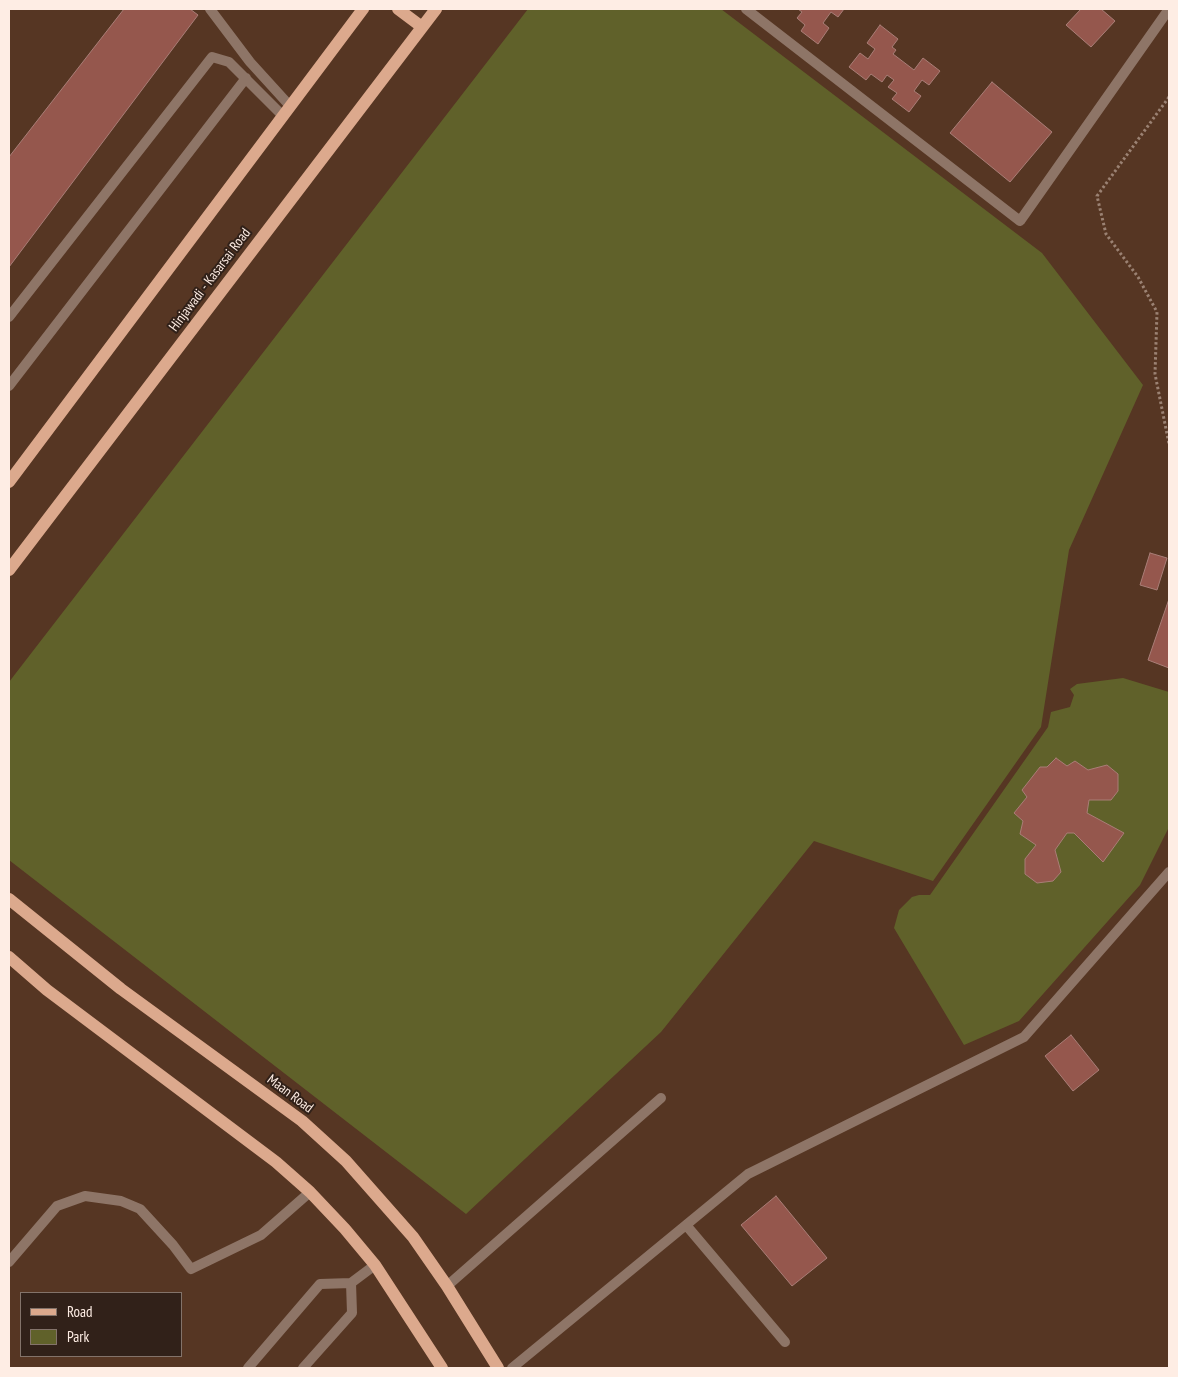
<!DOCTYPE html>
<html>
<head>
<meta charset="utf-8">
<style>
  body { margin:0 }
  #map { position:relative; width:1178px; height:1377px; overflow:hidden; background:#563623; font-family:"PT Sans Narrow",sans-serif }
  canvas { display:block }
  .frame { position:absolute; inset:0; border:10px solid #feede4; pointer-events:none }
  .legend { position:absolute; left:20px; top:1292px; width:162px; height:65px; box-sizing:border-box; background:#312119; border:1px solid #83736a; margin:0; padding:6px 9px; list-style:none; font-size:15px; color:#feede4 }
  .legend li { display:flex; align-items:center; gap:10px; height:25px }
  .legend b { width:25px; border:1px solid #83736a }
</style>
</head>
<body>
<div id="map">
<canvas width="1178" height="1377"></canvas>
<div class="frame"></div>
<ul class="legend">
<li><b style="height:6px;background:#dca98d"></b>Road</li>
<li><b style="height:14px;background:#60612a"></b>Park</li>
</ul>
</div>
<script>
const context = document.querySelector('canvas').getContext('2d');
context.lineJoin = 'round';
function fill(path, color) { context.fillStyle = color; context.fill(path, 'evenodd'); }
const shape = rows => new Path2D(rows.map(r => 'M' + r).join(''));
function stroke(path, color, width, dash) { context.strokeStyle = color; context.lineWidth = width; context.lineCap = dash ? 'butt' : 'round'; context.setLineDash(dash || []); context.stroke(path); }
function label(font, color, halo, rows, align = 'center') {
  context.font = font + ' "PT Sans Narrow",sans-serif'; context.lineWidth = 4; context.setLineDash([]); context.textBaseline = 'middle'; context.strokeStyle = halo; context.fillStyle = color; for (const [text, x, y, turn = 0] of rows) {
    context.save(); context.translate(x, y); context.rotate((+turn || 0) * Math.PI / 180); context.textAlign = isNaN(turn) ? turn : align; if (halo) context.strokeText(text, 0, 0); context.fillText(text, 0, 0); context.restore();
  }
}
const green = shape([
  [528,9,721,9,1042,253,1143,385,1069,550,1041,727,933,881,814,841,661,1032,466,1214,9,860,9,682],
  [1123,678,1169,692,1169,827,1140,885,1019,1021,964,1045,894,928,899,910,912,897,919,895,930,895,1048,727,1051,712,1070,707,1074,695,1070,689,1077,684]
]);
const building = shape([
  [124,9,190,9,198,15,9,267,9,157,124,9],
  [798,9,844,9,838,17,831,12,823,23,829,28,818,44,801,31,805,25,797,18,802,12,798,9],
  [1081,9,1101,9,1115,21,1091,47,1066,25,1081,9],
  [880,25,898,39,892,47,896,50,893,54,914,70,923,58,940,71,929,85,922,80,914,91,921,96,909,112,892,99,897,93,888,87,894,80,887,75,882,82,871,74,866,80,849,67,860,53,868,59,875,49,867,43,880,25],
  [992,82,1052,132,1010,182,950,133,992,82],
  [1150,553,1167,558,1157,590,1140,585,1150,553],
  [1169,599,1169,668,1148,660,1169,599],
  [1056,758,1067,766,1075,761,1088,770,1107,765,1118,774,1118,791,1111,800,1089,800,1087,813,1124,833,1103,862,1074,833,1067,833,1055,850,1061,872,1053,881,1037,883,1025,874,1025,859,1036,845,1020,834,1023,821,1014,813,1027,797,1022,790,1040,767,1047,767,1056,758],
  [1071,1035,1099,1070,1073,1091,1045,1056,1071,1035],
  [776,1196,827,1258,792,1286,741,1225,776,1196]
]);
const path = shape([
  [1169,97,1097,196,1106,234,1138,277,1157,312,1155,374,1169,444]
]);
const service = shape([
  [746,9,1020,221,1169,9],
  [9,317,212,57,229,62,283,116],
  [9,386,246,78],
  [686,1225,785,1342],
  [9,1262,57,1206,85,1196,121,1201,140,1209,173,1245,191,1269,261,1235,310,1192],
  [447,1286,661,1098],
  [248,1368,320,1284,351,1283,375,1265],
  [303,1368,352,1313,351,1283],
  [512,1368,748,1174,1024,1037,1169,872]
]);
const minor = shape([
  [210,9,250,62,290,106]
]);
const primary = shape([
  [398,9,422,27],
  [9,482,363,9],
  [9,570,436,9],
  [9,899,121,989,302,1121,346,1161,413,1237,447,1286,498,1368],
  [9,957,47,990,276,1162,310,1192,345,1229,375,1265,442,1368]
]);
const streetNames = [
  ["Hinjawadi - Kasarsai Road",210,280,-53],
  ["Maan Road",290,1094,37]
];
fill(green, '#60612a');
fill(building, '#95574d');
stroke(building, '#a97e77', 1);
stroke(path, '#9b8273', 3, [2.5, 2.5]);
stroke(service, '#8e7567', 10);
stroke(minor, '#8e7567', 10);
stroke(primary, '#dca98d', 12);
label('14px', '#feede4', '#312119', streetNames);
</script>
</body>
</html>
